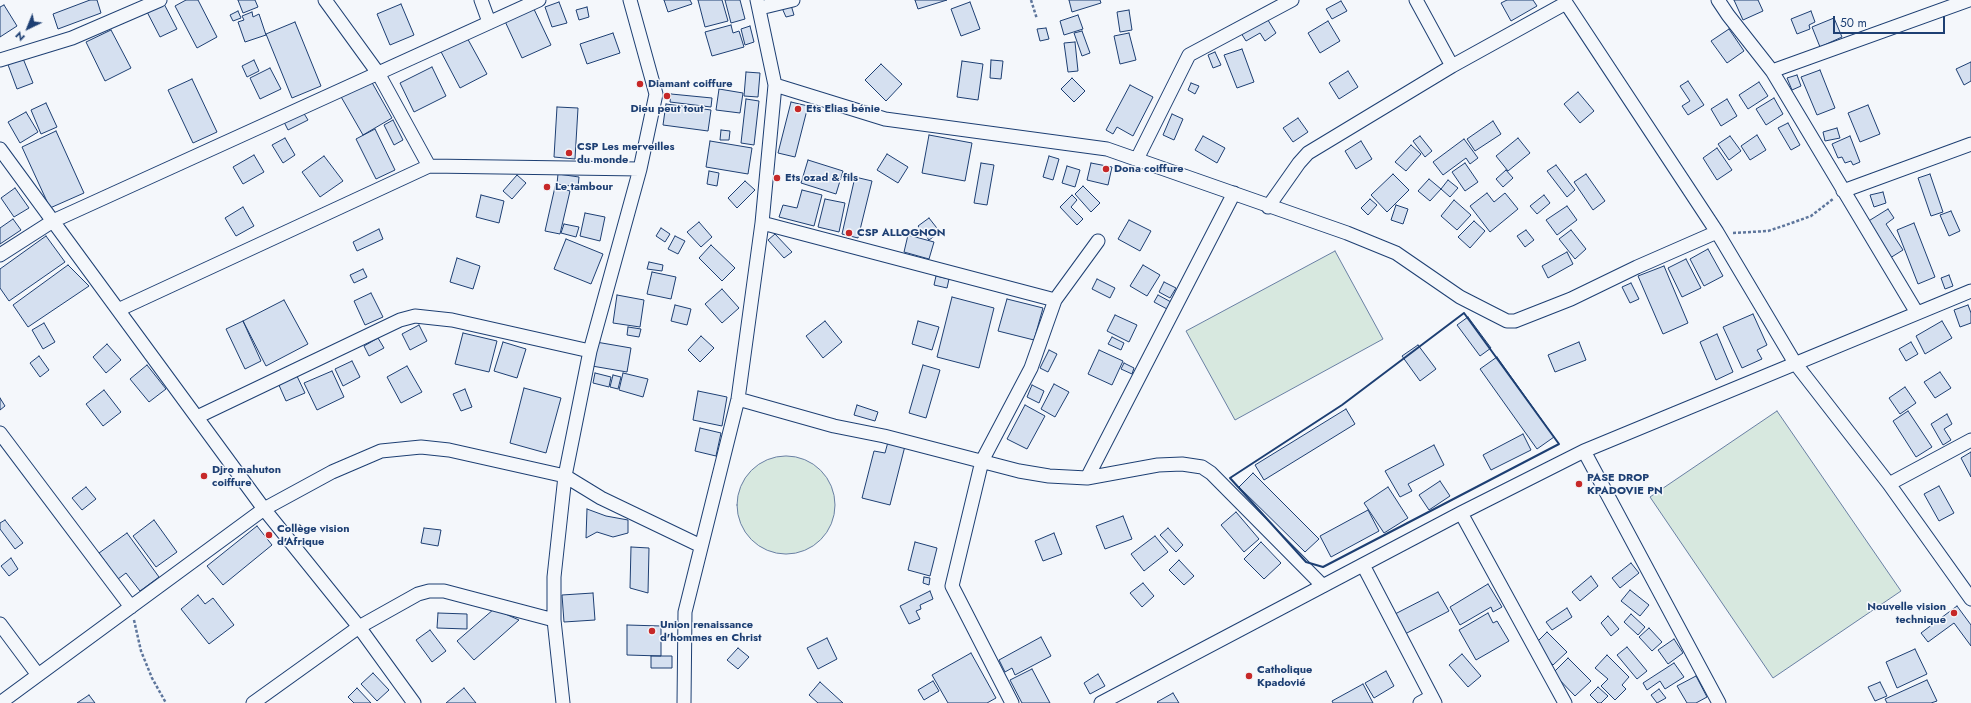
<!DOCTYPE html>
<html>
<head>
<meta charset="utf-8">
<style>
  body { margin:0 }
  #map { position:relative; width:1971px; height:703px; overflow:hidden; background:#f4f7fb; font-family:Jost,sans-serif }
  canvas { display:block }
  .north { position:absolute; left:8px; top:8px; width:40px; height:40px; -webkit-text-stroke:3px #f4f7fb; paint-order:stroke; rotate:223deg; font-size:11px; font-weight:700; line-height:16px; text-align:center; color:#1d3f73 }
  .north::after { content:''; display:block; margin:auto; width:14px; height:18px; background:#1d3f73; clip-path:polygon(50% 0,100% 100%,50% 72%,0 100%) }
  .scale { position:absolute; left:1833px; top:16px; width:112px; height:18px; box-sizing:border-box; border:2px solid #1d3f73; border-top:0; padding-left:5px; font-size:12px; line-height:14px; white-space:nowrap; color:#1d3f73; -webkit-text-stroke:3px #f4f7fb; paint-order:stroke }
</style>
</head>
<body>
<div id="map">
<canvas width="1971" height="703"></canvas>
<div class="north">N</div>
<div class="scale">50 m</div>
</div>
<script>
const context = document.querySelector('canvas').getContext('2d');
context.lineJoin = 'round';
function fill(path, color) { context.fillStyle = color; context.fill(path, 'evenodd'); }
const shape = rows => new Path2D(rows.map(r => 'M' + r).join(''));
function stroke(path, color, width, dash) { context.strokeStyle = color; context.lineWidth = width; context.lineCap = dash ? 'butt' : 'round'; context.setLineDash(dash || []); context.stroke(path); }
function label(font, color, halo, rows, align = 'center') {
  context.font = font + ' Jost,sans-serif'; context.lineWidth = 3; context.setLineDash([]); context.textBaseline = 'middle'; context.strokeStyle = halo; context.fillStyle = color; for (const [text, x, y, turn = 0] of rows) {
    context.save(); context.translate(x, y); context.rotate((+turn || 0) * Math.PI / 180); context.textAlign = isNaN(turn) ? turn : align; if (halo) context.strokeText(text, 0, 0); context.fillText(text, 0, 0); context.restore();
  }
}
const green = shape([
  [1335,251,1383,339,1235,420,1186,331,1335,251],
  [1777,411,1901,591,1773,678,1650,497,1777,411],
  '737 505a49 49 0 1 1 98 0a49 49 0 1 1-98 0Z'
]);
const building = shape([
  [90,0,97,0,101,13,58,29,53,14,90,0],
  [162,0,177,29,160,37,145,8,162,0],
  [186,0,198,0,217,37,197,48,175,6,186,0],
  [238,0,255,0,258,7,243,13,238,0],
  [664,0,690,0,692,4,668,12,664,0],
  [698,0,722,0,728,21,705,27,698,0],
  [725,0,740,0,745,19,731,23,725,0],
  [915,0,947,0,918,9,915,0],
  [1069,0,1100,0,1101,3,1072,12,1069,0],
  [1507,0,1533,0,1537,6,1511,21,1501,3,1507,0],
  [1734,0,1758,0,1763,11,1743,20,1734,0],
  [1341,1,1347,11,1332,19,1326,9,1341,1],
  [559,2,567,23,552,27,545,7,559,2],
  [970,2,980,29,961,36,951,9,970,2],
  [401,4,414,35,390,45,377,14,401,4],
  [4,5,17,26,0,37,0,7,4,5],
  [532,5,551,45,522,58,503,17,532,5],
  [791,5,794,15,786,17,782,8,791,5],
  [587,7,589,17,579,20,576,10,587,7],
  [1129,10,1132,30,1120,32,1117,12,1129,10],
  [238,11,241,18,233,21,230,15,238,11],
  [1811,11,1815,22,1809,25,1810,29,1797,34,1791,19,1811,11],
  [252,12,253,17,259,14,266,35,245,42,238,22,244,20,242,16,252,12],
  [1078,15,1083,29,1064,35,1060,21,1078,15],
  [1266,17,1276,33,1265,41,1260,33,1246,41,1241,33,1266,17],
  [1834,18,1842,37,1820,47,1812,27,1834,18],
  [1328,21,1340,41,1320,53,1308,33,1328,21],
  [295,22,321,86,292,98,266,34,295,22],
  [731,25,733,33,739,31,744,47,712,56,705,32,731,25],
  [750,26,754,42,745,45,741,29,750,26],
  [1046,28,1049,39,1040,41,1037,29,1046,28],
  [1729,29,1744,51,1727,63,1711,41,1729,29],
  [111,30,131,68,105,81,86,42,111,30],
  [1082,31,1090,53,1082,56,1074,33,1082,31],
  [613,33,620,53,587,64,580,44,613,33],
  [1129,33,1136,60,1120,64,1114,36,1129,33],
  [465,34,487,74,460,88,439,48,465,34],
  [1075,42,1078,71,1068,72,1064,43,1075,42],
  [1242,49,1254,82,1237,88,1224,55,1242,49],
  [1215,52,1221,65,1213,68,1208,55,1215,52],
  [22,56,33,83,17,89,7,62,22,56],
  [254,60,259,71,247,77,242,66,254,60],
  [991,60,1003,61,1001,79,990,78,991,60],
  [962,61,983,64,978,100,957,97,962,61],
  [1971,62,1971,81,1964,85,1956,69,1971,62],
  [881,64,902,84,886,101,865,80,881,64],
  [432,67,446,96,414,112,400,83,432,67],
  [270,68,281,89,260,99,250,78,270,68],
  [1820,70,1835,108,1817,115,1801,77,1820,70],
  [1348,71,1358,87,1339,99,1329,83,1348,71],
  [746,72,760,73,758,97,744,96,746,72],
  [1797,75,1801,86,1792,90,1787,78,1797,75],
  [1072,78,1085,91,1074,102,1061,89,1072,78],
  [192,79,217,132,193,143,168,90,192,79],
  [370,79,392,118,363,135,340,95,370,79],
  [1688,81,1704,105,1688,115,1682,106,1690,101,1680,86,1688,81],
  [1759,82,1768,96,1748,109,1739,95,1759,82],
  [1191,83,1199,86,1195,94,1188,90,1191,83],
  [1130,85,1153,97,1133,136,1117,127,1113,134,1106,130,1130,85],
  [719,89,743,93,740,113,716,110,719,89],
  [1578,92,1594,111,1580,123,1564,104,1578,92],
  [671,94,712,98,711,107,670,102,671,94],
  [1774,98,1783,114,1766,125,1756,109,1774,98],
  [746,99,759,101,754,145,741,143,746,99],
  [1727,99,1737,116,1721,126,1711,109,1727,99],
  [791,102,808,106,795,157,778,153,791,102],
  [46,103,57,127,41,134,31,110,46,103],
  [666,104,711,110,708,131,663,125,666,104],
  [1868,105,1880,134,1860,142,1848,113,1868,105],
  [557,107,578,108,575,159,554,157,557,107],
  [26,112,38,132,20,143,8,122,26,112],
  [303,112,308,120,288,130,284,122,303,112],
  [1172,114,1183,119,1174,140,1163,135,1172,114],
  [1298,118,1308,132,1293,142,1283,128,1298,118],
  [393,120,403,140,394,145,384,125,393,120],
  [1493,121,1501,134,1475,151,1467,139,1493,121],
  [1788,123,1800,145,1791,150,1778,128,1788,123],
  [1837,128,1840,138,1825,141,1823,132,1837,128],
  [375,129,395,170,376,179,356,139,375,129],
  [721,130,730,131,729,140,720,140,721,130],
  [56,131,84,193,50,208,22,147,56,131],
  [929,135,972,143,965,181,922,173,929,135],
  [1757,135,1766,150,1750,160,1741,146,1757,135],
  [1203,136,1225,148,1217,163,1195,150,1203,136],
  [1420,136,1432,151,1425,157,1413,141,1420,136],
  [1730,136,1741,151,1729,160,1718,144,1730,136],
  [1850,136,1860,162,1853,165,1851,161,1845,163,1842,157,1838,158,1832,144,1850,136],
  [285,138,295,155,283,163,272,145,285,138],
  [1518,138,1530,153,1508,171,1496,156,1518,138],
  [1464,139,1478,158,1470,164,1466,158,1443,175,1433,162,1464,139],
  [710,141,752,148,748,174,706,167,710,141],
  [1361,141,1372,159,1356,169,1345,151,1361,141],
  [1411,145,1421,154,1406,171,1395,162,1411,145],
  [1717,148,1732,170,1717,180,1703,158,1717,148],
  [887,154,908,167,898,183,877,170,887,154],
  [254,155,264,172,243,184,233,167,254,155],
  [324,156,343,181,320,197,302,172,324,156],
  [1049,156,1059,159,1053,180,1043,177,1049,156],
  [808,160,843,171,836,194,801,183,808,160],
  [981,163,994,165,987,205,974,203,981,163],
  [1091,163,1112,167,1108,185,1087,180,1091,163],
  [1465,163,1478,182,1465,191,1452,172,1465,163],
  [1556,165,1575,190,1567,197,1547,171,1556,165],
  [1067,166,1080,170,1075,187,1062,183,1067,166],
  [1506,170,1513,178,1503,187,1496,179,1506,170],
  [709,171,719,173,717,186,707,184,709,171],
  [558,174,579,177,578,187,557,184,558,174],
  [1393,174,1409,190,1387,212,1371,195,1393,174],
  [1586,174,1605,201,1593,210,1574,182,1586,174],
  [1930,174,1943,212,1931,216,1918,178,1930,174],
  [517,175,526,183,512,199,503,191,517,175],
  [855,177,872,181,858,238,842,234,855,177],
  [1429,179,1441,189,1430,201,1418,191,1429,179],
  [1448,180,1458,188,1450,197,1441,189,1448,180],
  [745,181,755,190,737,208,728,198,745,181],
  [1083,186,1100,203,1091,212,1075,194,1083,186],
  [555,187,570,191,560,234,545,231,555,187],
  [15,188,29,208,14,217,1,198,15,188],
  [802,190,822,195,814,226,779,217,783,205,797,208,802,190],
  [1883,192,1886,203,1874,207,1870,195,1883,192],
  [1487,193,1494,202,1505,193,1518,209,1490,232,1470,206,1487,193],
  [481,195,504,201,499,223,476,217,481,195],
  [1072,195,1077,200,1071,207,1083,219,1077,225,1060,207,1072,195],
  [1544,195,1550,203,1537,214,1530,206,1544,195],
  [825,199,845,203,839,232,818,227,825,199],
  [1370,199,1377,205,1368,215,1361,208,1370,199],
  [1454,200,1471,215,1457,230,1441,216,1454,200],
  [1396,205,1408,209,1403,224,1391,220,1396,205],
  [1567,206,1577,220,1557,235,1546,220,1567,206],
  [243,207,254,226,236,236,225,218,243,207],
  [1888,209,1894,218,1886,224,1903,250,1890,258,1867,222,1888,209],
  [1951,211,1960,231,1949,236,1940,215,1951,211],
  [585,213,605,217,600,241,580,236,585,213],
  [929,218,940,232,929,240,918,226,929,218],
  [13,219,21,230,0,244,0,228,13,219],
  [1129,220,1151,231,1140,251,1118,239,1129,220],
  [1474,221,1485,231,1470,248,1458,237,1474,221],
  [699,222,712,237,701,247,687,232,699,222],
  [1914,223,1935,277,1918,284,1897,230,1914,223],
  [564,224,579,227,576,237,561,233,564,224],
  [661,228,670,234,665,242,656,236,661,228],
  [379,229,383,239,357,251,353,242,379,229],
  [1526,230,1534,240,1525,247,1517,236,1526,230],
  [1571,230,1586,249,1575,259,1559,239,1571,230],
  [775,234,792,252,784,258,768,240,775,234],
  [908,235,934,242,929,259,904,252,908,235],
  [46,236,65,262,9,301,0,288,0,269,46,236],
  [675,236,685,241,678,254,668,249,675,236],
  [566,239,603,254,591,284,554,269,566,239],
  [711,245,735,268,722,281,699,258,711,245],
  [1708,249,1723,276,1704,286,1690,259,1708,249],
  [1567,252,1573,264,1548,278,1542,266,1567,252],
  [457,258,480,266,473,289,450,282,457,258],
  [1686,259,1701,288,1682,297,1668,268,1686,259],
  [649,262,663,265,662,271,647,269,649,262],
  [68,265,89,286,28,327,13,305,68,265],
  [1143,265,1160,275,1147,296,1130,286,1143,265],
  [1664,266,1688,323,1663,334,1638,276,1664,266],
  [363,269,367,277,354,283,350,275,363,269],
  [652,272,676,277,671,299,647,294,652,272],
  [1949,275,1953,286,1945,289,1941,278,1949,275],
  [936,276,949,279,947,288,934,285,936,276],
  [1097,279,1115,288,1110,298,1092,289,1097,279],
  [1164,282,1176,288,1170,298,1159,292,1164,282],
  [1631,283,1639,299,1630,303,1622,287,1631,283],
  [722,289,739,308,722,323,705,304,722,289],
  [371,293,383,317,365,325,354,301,371,293],
  [617,295,644,300,640,327,613,323,617,295],
  [1158,295,1171,302,1167,309,1154,302,1158,295],
  [952,297,994,308,979,368,937,357,952,297],
  [1007,299,1043,308,1034,340,998,331,1007,299],
  [284,300,308,344,266,366,243,321,284,300],
  [675,305,691,309,687,325,671,321,675,305],
  [1968,305,1971,313,1971,323,1960,327,1954,310,1968,305],
  [1753,314,1767,345,1757,350,1762,359,1742,368,1723,327,1753,314],
  [1115,315,1137,325,1129,342,1107,331,1115,315],
  [1468,317,1491,348,1480,356,1457,325,1468,317],
  [243,321,261,361,245,369,226,329,243,321],
  [825,321,842,342,823,358,806,336,825,321],
  [918,321,939,327,932,350,912,344,918,321],
  [1942,321,1952,338,1925,354,1916,336,1942,321],
  [44,323,55,342,43,349,32,330,44,323],
  [419,325,427,341,410,350,402,334,419,325],
  [628,327,641,329,639,337,627,335,628,327],
  [463,333,497,341,489,372,455,364,463,333],
  [1717,334,1733,372,1716,380,1700,342,1717,334],
  [701,336,714,348,700,362,688,350,701,336],
  [1112,337,1124,343,1121,350,1108,344,1112,337],
  [378,338,384,348,369,356,364,346,378,338],
  [503,342,526,349,517,378,494,371,503,342],
  [596,342,631,348,627,372,592,366,596,342],
  [1579,342,1586,360,1555,372,1548,355,1579,342],
  [1911,342,1918,354,1906,361,1899,349,1911,342],
  [107,344,121,360,106,373,93,357,107,344],
  [1418,345,1436,369,1420,381,1402,356,1418,345],
  [1049,350,1057,354,1048,372,1040,368,1049,350],
  [1099,350,1123,361,1112,385,1088,374,1099,350],
  [39,356,49,370,40,377,30,363,39,356],
  [1497,357,1554,437,1537,449,1480,369,1497,357],
  [352,361,360,377,343,386,335,369,352,361],
  [1124,363,1134,368,1132,374,1121,369,1124,363],
  [147,365,166,389,149,402,130,379,147,365],
  [923,365,940,370,926,418,909,413,923,365],
  [407,366,422,392,401,403,387,377,407,366],
  [332,371,344,397,317,410,304,383,332,371],
  [1940,372,1951,388,1935,398,1924,382,1940,372],
  [595,373,611,377,609,387,593,383,595,373],
  [623,373,648,379,643,397,619,390,623,373],
  [296,374,305,393,286,401,278,383,296,374],
  [613,375,621,377,618,389,610,387,613,375],
  [1054,384,1069,392,1055,417,1041,409,1054,384],
  [1032,385,1044,391,1039,403,1027,397,1032,385],
  [1905,387,1916,403,1900,414,1889,398,1905,387],
  [524,388,561,398,546,453,510,443,524,388],
  [465,389,472,407,461,411,453,394,465,389],
  [104,390,121,412,103,426,86,404,104,390],
  [698,391,727,397,722,426,693,420,698,391],
  [0,398,5,406,0,410,0,398],
  [857,405,878,412,875,421,854,415,857,405],
  [1025,405,1045,416,1027,449,1007,439,1025,405],
  [1346,409,1355,424,1264,480,1255,465,1346,409],
  [1908,411,1932,447,1916,457,1893,421,1908,411],
  [1947,414,1952,424,1944,429,1951,440,1943,445,1931,424,1947,414],
  [700,428,721,433,716,456,695,451,700,428],
  [1523,434,1531,450,1491,470,1483,455,1523,434],
  [888,442,905,446,890,505,862,498,874,451,885,453,888,442],
  [1434,445,1444,465,1408,484,1412,491,1400,497,1385,471,1434,445],
  [1971,452,1971,477,1961,458,1971,452],
  [1253,473,1319,539,1305,552,1239,487,1253,473],
  [1440,481,1450,496,1429,510,1419,495,1440,481],
  [1939,486,1954,513,1939,521,1924,494,1939,486],
  [86,487,96,499,82,510,72,498,86,487],
  [1388,487,1408,518,1384,533,1364,503,1388,487],
  [587,509,606,516,628,520,628,533,613,537,597,532,586,538,587,509],
  [1368,510,1379,531,1331,557,1320,536,1368,510],
  [1236,512,1259,539,1244,552,1221,525,1236,512],
  [1123,516,1132,539,1105,549,1096,526,1123,516],
  [5,520,23,543,15,549,0,529,0,523,5,520],
  [154,520,177,552,156,567,133,536,154,520],
  [257,526,272,545,223,585,207,566,257,526],
  [424,528,441,530,438,546,421,543,424,528],
  [1168,528,1183,545,1176,552,1160,535,1168,528],
  [127,533,159,577,140,591,126,573,118,579,99,553,127,533],
  [1054,533,1062,554,1043,561,1035,541,1054,533],
  [1155,536,1168,552,1144,571,1131,554,1155,536],
  [915,542,937,548,930,576,908,570,915,542],
  [1261,542,1281,563,1264,579,1244,559,1261,542],
  [631,547,649,548,648,593,630,588,631,547],
  [11,558,18,569,9,576,1,566,11,558],
  [1179,560,1194,576,1184,585,1169,570,1179,560],
  [1631,563,1639,573,1620,588,1612,578,1631,563],
  [1591,576,1598,586,1580,601,1572,592,1591,576],
  [924,577,930,578,929,585,923,583,924,577],
  [1143,583,1154,596,1142,607,1130,593,1143,583],
  [1488,584,1502,607,1493,612,1491,607,1460,625,1450,607,1488,584],
  [1630,590,1649,605,1640,616,1621,601,1630,590],
  [930,591,933,599,920,605,921,609,916,611,920,619,909,624,900,606,930,591],
  [1438,592,1449,611,1405,634,1395,614,1438,592],
  [593,593,595,620,564,622,562,595,593,593],
  [198,595,205,604,213,598,234,625,209,644,181,609,198,595],
  [1957,606,1971,625,1971,646,1954,623,1928,642,1921,633,1957,606],
  [1567,608,1572,617,1552,630,1546,622,1567,608],
  [494,609,519,620,474,660,457,641,494,609],
  [438,613,467,614,467,629,437,628,438,613],
  [1488,613,1493,623,1497,621,1509,641,1476,660,1459,630,1488,613],
  [1631,614,1645,627,1638,635,1624,622,1631,614],
  [1608,616,1619,629,1611,636,1601,623,1608,616],
  [627,625,661,626,661,656,627,655,627,625],
  [1649,628,1662,642,1652,651,1639,637,1649,628],
  [430,630,446,651,432,662,416,640,430,630],
  [1547,632,1567,652,1553,665,1534,645,1547,632],
  [1041,637,1051,656,1015,675,1012,668,1005,672,999,660,1041,637],
  [827,638,837,659,818,669,807,648,827,638],
  [1674,639,1683,653,1668,664,1658,650,1674,639],
  [1627,647,1647,671,1637,679,1617,655,1627,647],
  [738,648,749,657,738,669,727,660,738,648],
  [1915,649,1927,674,1897,688,1886,662,1915,649],
  [971,653,996,698,987,703,948,703,932,675,971,653],
  [1462,654,1481,676,1468,687,1449,665,1462,654],
  [1607,655,1629,677,1622,685,1626,689,1615,700,1601,686,1608,679,1595,668,1607,655],
  [651,656,672,656,672,668,651,668,651,656],
  [1568,658,1591,681,1575,696,1553,673,1568,658],
  [1674,663,1684,677,1665,689,1660,681,1647,690,1643,683,1674,663],
  [1032,669,1050,703,1022,703,1010,680,1032,669],
  [1386,671,1394,686,1374,698,1365,683,1386,671],
  [373,673,389,690,377,701,361,684,373,673],
  [1098,674,1105,686,1090,694,1084,683,1098,674],
  [1696,676,1707,697,1696,703,1687,703,1677,686,1696,676],
  [1927,680,1937,701,1931,703,1887,703,1885,699,1927,680],
  [933,681,939,691,924,700,918,690,933,681],
  [820,682,843,703,818,703,809,695,820,682],
  [1880,682,1887,696,1875,701,1868,687,1880,682],
  [1363,684,1373,703,1333,703,1332,701,1363,684],
  [1598,687,1608,696,1601,703,1598,703,1590,695,1598,687],
  [357,688,371,703,354,703,348,697,357,688],
  [464,688,476,703,446,703,464,688],
  [1659,689,1666,698,1657,703,1651,695,1659,689],
  [1173,693,1179,703,1158,703,1157,702,1173,693],
  [89,695,95,703,77,703,89,695]
]);
const path = shape([
  [1031,0,1037,19],
  [1733,233,1768,231,1786,225,1811,216,1833,199],
  [134,620,141,651,152,678,166,703]
]);
const street = shape([
  [325,0,378,73,429,166],
  [481,0,489,22],
  [1416,0,1452,66],
  [1564,0,1717,232,1795,363,1889,484,1971,599],
  [1718,0,1728,15,1772,71,1917,313],
  [760,8,793,0],
  [0,60,72,38,160,0],
  [1772,71,1969,0],
  [775,85,885,119,1107,149,1347,233,1396,253,1460,297,1507,321,1515,321,1571,299,1637,267,1717,232],
  [0,149,264,509,359,627,414,703],
  [1137,159,1189,55,1292,0],
  [1843,191,1971,144],
  [1268,207,1299,163,1308,153,1452,66,1566,3],
  [762,223,1055,300],
  [0,255,53,221,539,0],
  [118,310,429,166,640,169],
  [738,399,834,426,884,436,1019,471,1049,476,1087,478,1158,465,1182,464,1202,467,1211,473,1323,586],
  [197,417,400,320,415,316,452,320,590,351],
  [0,433,131,607],
  [1584,451,1719,703],
  [1087,478,1234,193],
  [1889,484,1971,440],
  [1461,513,1565,703],
  [1363,565,1435,703],
  [0,624,38,675],
  [0,703,264,509,332,472,381,451,421,447,449,450,565,476,601,498,701,546],
  [253,703,359,627,418,594,429,591,444,591,554,620],
  [563,703,554,620,554,577,565,476,590,351,640,169,656,94,630,0],
  [684,703,685,612,738,399,762,223,775,85,757,0],
  [1012,703,952,586,982,461,1031,368,1055,300,1098,241],
  [1101,703,1461,513,1584,451,1971,291],
  [1420,703,1431,697]
]);
const wall = shape([
  [1464,313,1559,444,1323,567,1306,562,1230,478,1342,405,1464,313]
]);
const markers = [
  [640,84,4,"#c62828"],
  [667,96,4,"#c62828"],
  [798,109,4,"#c62828"],
  [569,153,4,"#c62828"],
  [1106,169,4,"#c62828"],
  [777,178,4,"#c62828"],
  [547,187,4,"#c62828"],
  [849,233,4,"#c62828"],
  [204,476,4,"#c62828"],
  [1579,484,4,"#c62828"],
  [269,535,4,"#c62828"],
  [1954,613,4,"#c62828"],
  [652,631,4,"#c62828"],
  [1249,676,4,"#c62828"]
];
const poiNames = [
  ["Diamant coiffure",648,84],
  ["Dieu peut tout",667,109,"center"],
  ["Ets Elias bénie",806,109],
  ["CSP Les merveilles",577,147],
  ["du monde",577,160],
  ["Dona coiffure",1114,169],
  ["Ets ozad & fils",785,178],
  ["Le tambour",555,187],
  ["CSP ALLOGNON",857,233],
  ["Djro mahuton",212,470],
  ["coiffure",212,483],
  ["PASE DROP",1587,478],
  ["KPADOVIE PN",1587,491],
  ["Collège vision",277,529],
  ["d'Afrique",277,542],
  ["Nouvelle vision",1946,607,"right"],
  ["technique",1946,620,"right"],
  ["Union renaissance",660,625],
  ["d'hommes en Christ",660,638],
  ["Catholique",1257,670],
  ["Kpadovié",1257,683]
];
fill(green, '#d7e8df');
stroke(green, '#687fa3', 1);
fill(building, '#d5e0f0');
stroke(building, '#1d3f73', 1);
stroke(street, '#1d3f73', 15);
stroke(path, '#5e769c', 2.5, [3, 2]);
stroke(street, '#f4f7fb', 13);
stroke(wall, '#1d3f73', 2);
for (const [x, y, r, color] of markers) { const dot = new Path2D(); dot.arc(x, y, r, 0, 2 * Math.PI); context.fillStyle = color; context.fill(dot); stroke(dot, '#f4f7fb', 1.5); }
label('bold 11px', '#1d3f73', '#f4f7fb', poiNames, 'left');
</script>
</body>
</html>
